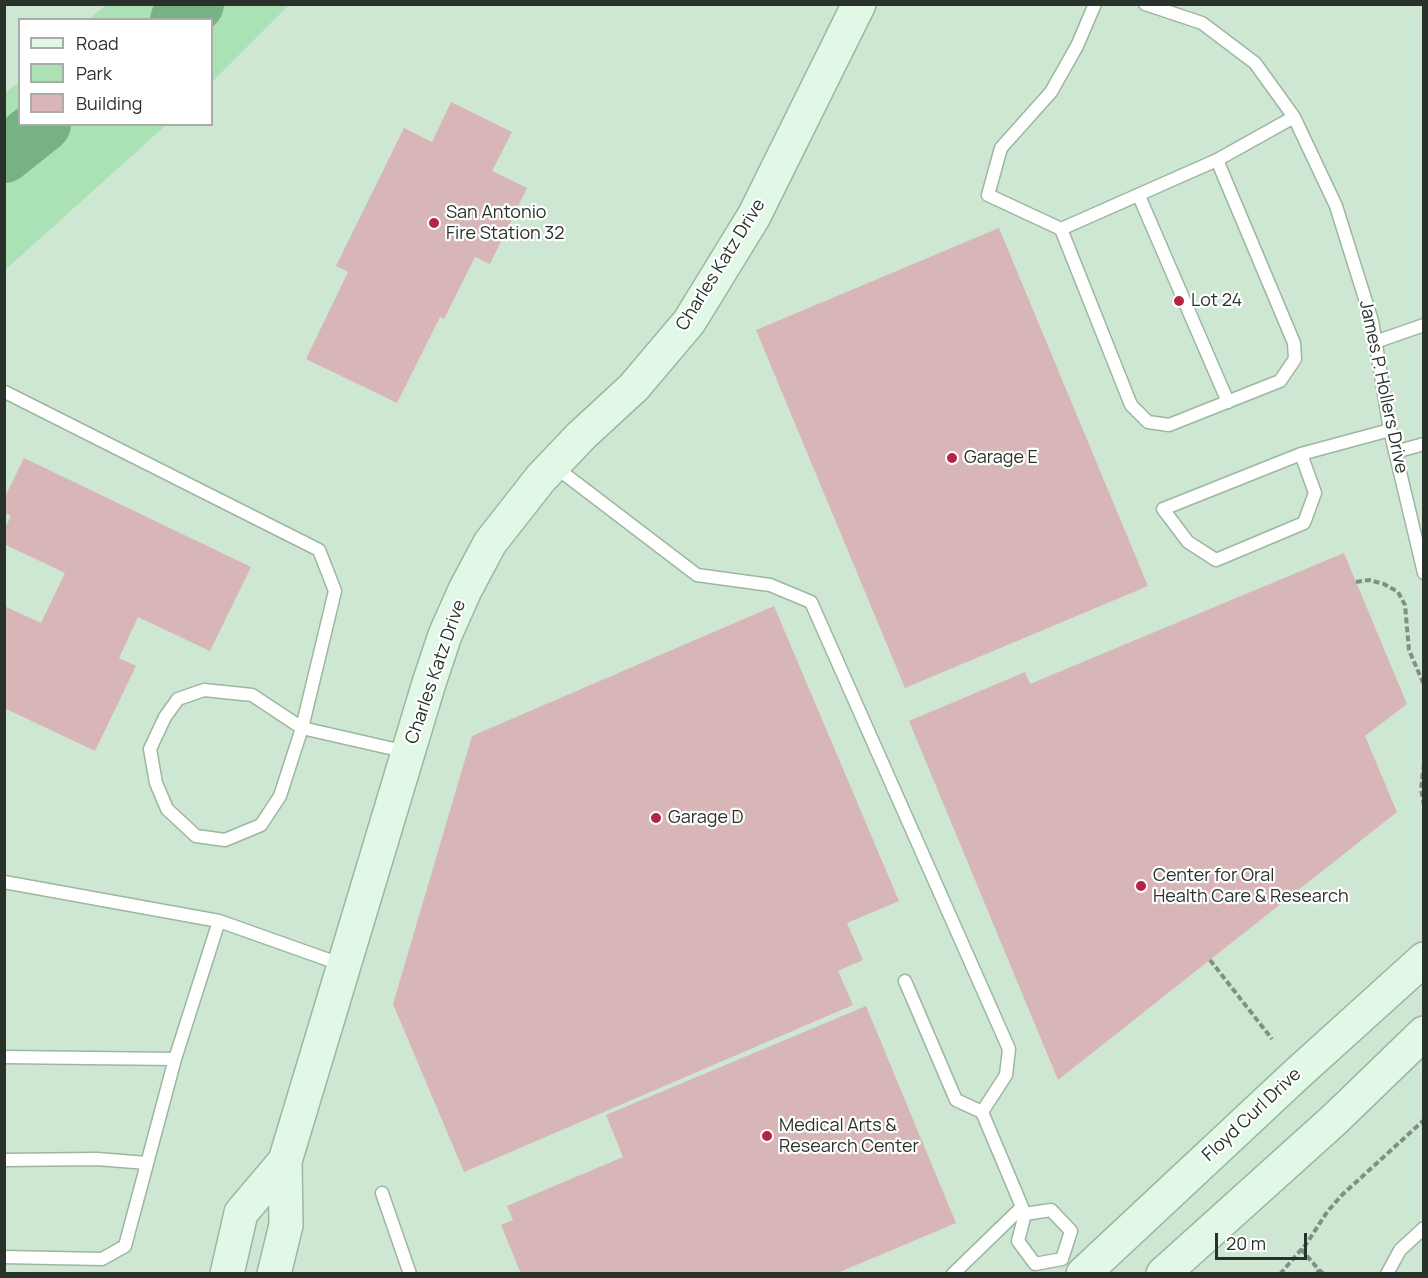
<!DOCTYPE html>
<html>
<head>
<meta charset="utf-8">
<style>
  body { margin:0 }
  #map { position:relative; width:1428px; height:1278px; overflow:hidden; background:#cee7d2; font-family:Manrope,sans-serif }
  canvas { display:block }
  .frame { position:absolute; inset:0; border:6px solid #28322a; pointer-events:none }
  .legend { position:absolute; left:18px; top:18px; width:195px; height:108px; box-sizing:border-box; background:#fff; border:2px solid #a9adaa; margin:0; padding:8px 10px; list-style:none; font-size:18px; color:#28322a }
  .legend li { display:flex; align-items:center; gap:12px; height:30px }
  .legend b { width:30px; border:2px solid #a9adaa }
  .scale { position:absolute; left:1215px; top:1233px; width:92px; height:27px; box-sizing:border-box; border:3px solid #28322a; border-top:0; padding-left:8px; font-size:18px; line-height:21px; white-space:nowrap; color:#28322a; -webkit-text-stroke:4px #fff; paint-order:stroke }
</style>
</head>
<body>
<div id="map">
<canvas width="1428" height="1278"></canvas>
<div class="frame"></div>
<ul class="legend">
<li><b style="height:8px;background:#e2f8e6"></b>Road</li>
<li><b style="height:16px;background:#aae1b5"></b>Park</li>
<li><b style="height:16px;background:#d8b6b8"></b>Building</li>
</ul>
<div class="scale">20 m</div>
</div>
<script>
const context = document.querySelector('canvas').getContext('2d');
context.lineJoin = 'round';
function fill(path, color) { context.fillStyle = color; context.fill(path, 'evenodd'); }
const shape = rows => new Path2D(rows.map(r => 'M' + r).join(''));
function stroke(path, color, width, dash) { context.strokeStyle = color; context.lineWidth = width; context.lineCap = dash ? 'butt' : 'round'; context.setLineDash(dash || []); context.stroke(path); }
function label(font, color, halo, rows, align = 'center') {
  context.font = font + ' Manrope,sans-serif'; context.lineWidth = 4.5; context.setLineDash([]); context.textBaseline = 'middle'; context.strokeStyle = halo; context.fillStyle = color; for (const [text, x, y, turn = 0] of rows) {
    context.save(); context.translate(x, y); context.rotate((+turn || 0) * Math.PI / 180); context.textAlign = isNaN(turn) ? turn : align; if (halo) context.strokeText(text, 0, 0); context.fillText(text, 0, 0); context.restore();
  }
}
const green = shape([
  [106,5,106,4,289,5,212,82,212,20,89,19],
  [19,82,20,124,166,125,5,270,5,93]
]);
const river = shape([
  [178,20,196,4],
  [4,155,43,124]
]);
const building = shape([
  [451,102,512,132,492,171,527,188,490,264,475,257,444,319,440,317,397,403,306,359,348,272,336,266,404,128,432,142],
  [999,228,1148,586,905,688,756,330],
  [24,458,251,567,210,651,138,617,119,658,136,666,95,751,4,708,4,606,41,623,65,573,4,544,4,530,11,516,4,512,4,499],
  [1344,553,1407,704,1365,736,1397,812,1058,1080,909,721,1025,672,1030,684],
  [774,606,899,901,847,923,863,960,838,971,853,1005,464,1172,393,1004,472,736],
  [866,1006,956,1223,835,1274,521,1274,501,1225,513,1220,507,1206,623,1157,606,1115]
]);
const path = shape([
  [1356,582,1369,580,1384,584,1398,592,1405,605,1409,650,1424,685],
  [1424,764,1421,789,1424,805],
  [1210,960,1272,1039],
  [1301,1249,1319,1270,1317,1274],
  [1319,1270,1324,1274],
  [1280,1274,1307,1243,1327,1212,1342,1195,1424,1120]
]);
const lane = shape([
  [1095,4,1077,46,1051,92,1001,148,988,195,1061,229,1131,405,1148,422,1169,425,1280,381,1295,359,1294,343,1217,160],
  [1145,4,1202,23,1255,63,1294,117,1336,206,1372,321,1390,430,1424,573],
  [1139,196,1228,402],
  [1061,229,1217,160,1294,117],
  [1375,342,1424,325],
  [5,392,319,550,335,591,302,728,280,796,261,825,225,840,196,836,167,809,156,783,150,749,165,717,178,699,204,690,252,695,302,728,407,752],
  [1395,452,1424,444],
  [1301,454,1315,493,1304,523,1216,560,1188,542,1163,509,1301,454,1390,430],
  [554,466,697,575,770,585,811,602,1009,1049,1006,1075,982,1112,1025,1214,1018,1241,1035,1264,1062,1259],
  [4,882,219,921,343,965],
  [905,981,956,1100,982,1112],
  [4,1057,175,1059],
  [4,1160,97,1159,147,1163],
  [382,1193,410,1274],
  [1025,1214,1051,1210,1071,1231,1062,1259],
  [4,1257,102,1259,125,1246,175,1059,219,921],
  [953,1274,1021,1208],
  [1387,1274,1400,1250,1424,1228]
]);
const secondary = shape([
  [227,1274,241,1213,285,1161],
  [274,1274,286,1225,285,1161,429,683,445,635,465,590,490,543,541,478,581,436,634,387,689,322,754,216,859,4],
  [1083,1274,1298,1073,1424,959],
  [1163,1274,1334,1120,1424,1033]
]);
const markers = [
  [434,223,6,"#b52445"],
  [1179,301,6,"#b52445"],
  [952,458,6,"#b52445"],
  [656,818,6,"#b52445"],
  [1141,886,6,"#b52445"],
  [767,1136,6,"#b52445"]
];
const poiNames = [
  ["San Antonio",446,213],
  ["Fire Station 32",446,234],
  ["Lot 24",1191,301],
  ["Garage E",964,458],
  ["Garage D",668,818],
  ["Center for Oral",1153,876],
  ["Health Care & Research",1153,897],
  ["Medical Arts &",779,1126],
  ["Research Center",779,1147]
];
const streetNames = [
  ["Charles Katz Drive",721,265,-58],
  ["James P. Hollers Drive",1383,387,78],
  ["Charles Katz Drive",436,672,-71],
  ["Floyd Curl Drive",1252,1115,-43]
];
fill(green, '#aae1b5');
stroke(river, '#77b184', 56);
fill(building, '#d8b6b8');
stroke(lane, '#9db6a2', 15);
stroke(secondary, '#9db6a2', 36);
stroke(path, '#7f9182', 4, [6, 3]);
stroke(lane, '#fff', 12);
stroke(secondary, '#e2f8e6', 33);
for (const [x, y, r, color] of markers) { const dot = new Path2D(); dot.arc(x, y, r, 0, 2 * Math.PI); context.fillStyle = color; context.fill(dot); stroke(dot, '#fff', 2); }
label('18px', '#28322a', '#fff', poiNames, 'left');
label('18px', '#28322a', '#fff', streetNames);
</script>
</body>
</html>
